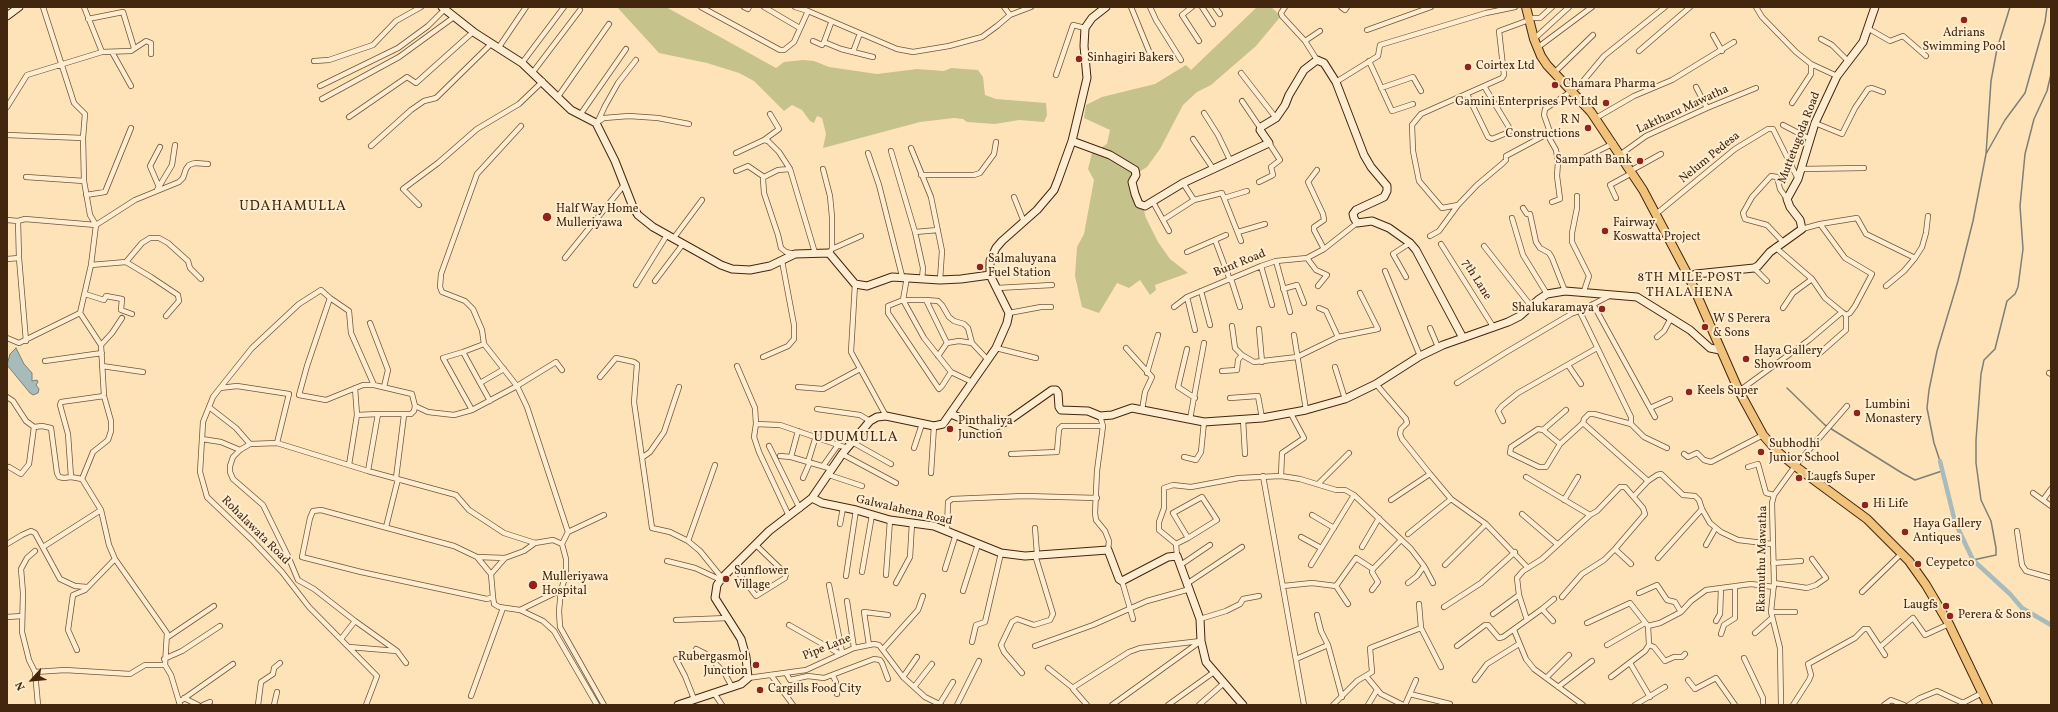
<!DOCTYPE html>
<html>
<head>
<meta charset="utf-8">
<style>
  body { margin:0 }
  #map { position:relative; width:2058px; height:712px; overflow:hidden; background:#ffe3b8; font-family:Vollkorn,serif }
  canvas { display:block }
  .frame { position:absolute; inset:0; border:8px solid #42260e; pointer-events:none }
  .north { position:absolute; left:12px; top:660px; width:40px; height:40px; -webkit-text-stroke:3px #ffedd1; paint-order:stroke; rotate:243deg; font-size:11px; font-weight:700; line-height:16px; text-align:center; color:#42260e }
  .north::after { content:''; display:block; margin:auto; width:14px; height:18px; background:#42260e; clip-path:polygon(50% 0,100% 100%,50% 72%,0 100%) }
</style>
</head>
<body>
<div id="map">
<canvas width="2058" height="712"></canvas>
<div class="frame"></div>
<div class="north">N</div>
</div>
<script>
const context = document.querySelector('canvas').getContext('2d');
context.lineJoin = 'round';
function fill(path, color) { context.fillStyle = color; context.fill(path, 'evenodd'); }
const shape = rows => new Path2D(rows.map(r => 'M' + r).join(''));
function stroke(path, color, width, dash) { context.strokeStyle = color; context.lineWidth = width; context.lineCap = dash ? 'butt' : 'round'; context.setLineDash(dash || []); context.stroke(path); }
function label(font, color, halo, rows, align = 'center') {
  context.font = font + ' Vollkorn,serif'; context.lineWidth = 4; context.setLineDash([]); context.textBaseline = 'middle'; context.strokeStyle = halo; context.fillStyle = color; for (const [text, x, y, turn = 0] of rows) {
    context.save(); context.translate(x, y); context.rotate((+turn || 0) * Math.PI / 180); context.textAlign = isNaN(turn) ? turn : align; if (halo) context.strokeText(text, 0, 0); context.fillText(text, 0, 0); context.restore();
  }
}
const green = shape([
  [617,7,666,7,776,68,784,62,803,60,814,61,829,67,877,74,917,69,944,71,951,68,978,70,983,77,985,95,996,99,1046,103,1047,115,1044,122,1019,120,995,124,967,122,963,119,954,118,920,122,823,148,826,134,822,118,817,116,814,123,810,121,802,110,792,105,784,111,754,81,739,73,707,63,659,53],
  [1257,7,1271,7,1281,16,1256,46,1211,85,1197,92,1183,105,1160,149,1147,167,1134,175,1146,218,1158,242,1170,259,1188,273,1155,285,1156,290,1150,295,1140,280,1129,288,1117,283,1099,313,1082,307,1075,276,1077,247,1084,234,1094,180,1088,169,1092,153,1107,144,1110,130,1084,118,1086,105,1102,97,1155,84,1186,65,1191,70]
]);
const water = shape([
  [16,348,24,364,32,373,32,381,37,380,38,382,36,385,39,389,38,393,33,395,30,393,7,365,10,354,16,348]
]);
const stream = shape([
  [1986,154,1991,81,1997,49,2010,7],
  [1787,388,1825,425,1902,473,1915,480,1942,471],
  [1940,461,1934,443,1927,408,1929,390,1937,351,1958,281,1973,221,1986,154,2005,120,2025,93,2045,22,2047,7],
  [1973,560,1996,555,1996,548,1991,521,1981,500,1976,463,1976,440,1981,374,1984,360,1995,349,2007,301,2015,294,2018,287,2023,249,2020,206,2025,154,2034,119,2047,91,2051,74]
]);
const canal = shape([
  [1940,461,1955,522,1973,560,2010,594,2022,608,2051,625]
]);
const street = shape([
  [43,7,74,103,85,114,83,138,84,181,90,215,96,225,91,265,80,313,101,345,104,396,111,421,111,431,108,440,93,452,82,479,101,510,109,545,115,559,167,633,165,665,171,675,180,705],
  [701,7,780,50,784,50,794,42,808,11,897,49,913,52,949,46,982,37,997,26,1010,15,1031,7],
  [744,7,748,9,749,7],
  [764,7,798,27],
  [795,7,808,11],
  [1004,7,1010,15],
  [1131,7,1151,56],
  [1150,7,1156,20,1181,60],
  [1192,7,1182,15,1199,41],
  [1202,7,1213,24],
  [1215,7,1220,14],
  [1285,7,1281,13,1282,16,1305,41,1317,60],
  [1341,7,1345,10,1347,7],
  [1756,7,1762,17,1796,52,1811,64,1837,76],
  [1528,18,1540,18,1552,7],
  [88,19,123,12,134,48],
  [1869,29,1890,41,1903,36,1926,56],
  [1367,30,1431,7],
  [1713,35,1722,51],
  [1534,39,1569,7],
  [1821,39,1832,45,1848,61],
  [813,41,822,45,824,42,841,49,873,57],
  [1305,41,1320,31],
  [824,42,831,23],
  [499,47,526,7],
  [1537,48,1592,7],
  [1639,51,1690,7],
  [102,52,131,51,146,41,151,43,151,54],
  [112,52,131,86],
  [853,52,859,36],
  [314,61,329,60,373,45,396,21,421,7],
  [1369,61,1392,111,1413,104],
  [522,63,564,7],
  [533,72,580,10],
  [1241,73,1276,118],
  [1554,73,1593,35],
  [1056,75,1073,25,1085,28],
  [1336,82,1378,56,1380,45,1486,13,1515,7],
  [320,86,398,48,428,26,445,9],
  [1696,87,1707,108],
  [1381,88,1413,77,1421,91],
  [1467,94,1488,137,1492,139,1509,132,1510,129,1484,86],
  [557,98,609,24],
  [322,99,399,57,454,17],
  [1242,101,1261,129],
  [1792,103,1811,74,1811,64],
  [7,107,27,75,102,52,84,7],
  [1204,113,1218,135,1231,162],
  [580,115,626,49],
  [349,117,407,77,416,83,473,32],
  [1596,118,1634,96,1672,80,1734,42],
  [598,121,605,106,618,83,636,60],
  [596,123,604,118,629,116,658,118,689,124],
  [1815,123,1842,134,1855,108,1868,89,1872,88,1883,92],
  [1783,125,1810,139],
  [7,135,83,138],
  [1193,139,1214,170],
  [764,140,779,129,770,114],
  [371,146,411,110,424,101,436,98,491,44],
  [911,148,931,197,942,251,940,280],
  [891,151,915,232,923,268,922,279],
  [736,153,764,140,768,141,779,152,790,169,815,253],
  [868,153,879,185,902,276],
  [1621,154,1646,136,1707,108,1756,88],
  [1576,162,1614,143],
  [790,169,778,170,764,177,763,179,764,193,778,235,781,248,786,252,794,254],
  [823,169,830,196,832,217,832,249,829,253],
  [1801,169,1864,168],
  [1317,170,1308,182,1323,214,1324,220,1314,227,1314,230,1324,249],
  [1632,170,1661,154],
  [736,171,748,166,764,177],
  [921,175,974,175,980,173,994,154,996,142],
  [26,177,84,181],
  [1259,182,1273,175,1271,167,1280,160,1269,143],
  [1183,183,1194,200,1222,193,1241,241],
  [159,187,150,166,160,147],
  [157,190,172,165,175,145],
  [86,195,105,192,131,128],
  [1577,196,1577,208,1572,233,1572,242,1589,276,1584,291],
  [1014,197,1024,222],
  [1224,198,1247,191],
  [1616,198,1610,185,1632,173],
  [1153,202,1169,231],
  [1552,202,1560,199,1557,176,1558,162,1556,150,1547,134,1550,132,1544,115,1545,109,1579,86,1604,56,1665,7],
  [419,205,403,189,438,163,477,129,519,104,543,81],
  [1458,205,1442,208,1419,181,1413,151,1412,125,1421,114,1502,78,1504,75,1499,31,1529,20],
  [1523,208,1527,214,1530,214,1536,242,1540,248,1549,253,1552,258,1565,291],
  [1656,214,1735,149,1768,129,1773,129,1798,179],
  [1512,218,1523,255,1547,294],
  [7,220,18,221],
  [1163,220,1194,200],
  [1820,224,1857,218,1866,234,1915,258],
  [1802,229,1820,224,1845,258,1872,274,1855,306,1850,313,1846,315],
  [915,232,938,230],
  [1238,232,1265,224],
  [1430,236,1439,231,1458,205,1477,185,1502,164,1506,160,1506,156,1547,134],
  [673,239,702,200],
  [1215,240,1230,280],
  [1783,242,1767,225,1745,219,1743,213,1752,197,1771,176,1777,177,1780,189,1787,199],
  [1441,244,1494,328],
  [1484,246,1531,306],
  [1775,247,1812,279,1825,298,1842,312],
  [832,249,861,236],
  [1187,252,1226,235],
  [565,258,624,185],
  [1307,258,1316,270,1327,275,1318,286],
  [7,259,19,258],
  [1276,261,1290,312],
  [126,262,142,243,150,238,159,238,168,243,188,261,190,268,201,279],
  [91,265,126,262,151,277,178,295,179,301,166,316],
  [1261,266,1272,305],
  [1754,268,1767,281],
  [1385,271,1420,356],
  [907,277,903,300,924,338,951,372,972,382],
  [1406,277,1393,254,1410,243],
  [1231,279,1240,307],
  [655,281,683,244],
  [855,284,851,352,886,416],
  [636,285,667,235],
  [1886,286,1904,271,1915,258,1922,247,1926,233,1928,216],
  [997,288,1052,285],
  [1283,289,1297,285,1304,303],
  [1201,291,1210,325],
  [85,294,104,300,106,296,122,299,121,310,132,314],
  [1609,296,1582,310,1581,314,1631,417,1631,424],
  [1187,297,1195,330],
  [330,298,349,311,351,333,374,385],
  [926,300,938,301,942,305,949,317,954,321,964,324,968,328,972,343],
  [1593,304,1655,417],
  [1174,307,1187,297,1261,266,1276,261,1307,258,1324,249,1357,223],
  [1319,308,1326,311,1338,337],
  [1783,308,1793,293,1812,279],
  [1009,313,1041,307,1051,307],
  [370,323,388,370,384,387],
  [1232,326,1235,348,1242,355,1254,362,1297,357,1338,337,1378,329,1360,293],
  [1430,328,1438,347],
  [1259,329,1262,362],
  [1294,335,1306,410],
  [1657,337,1664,331,1671,318],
  [7,338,19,343,80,313],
  [26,341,19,258,18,221,25,219,96,225,135,200,179,182,183,178,186,169,189,165,195,163,208,164],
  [947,343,959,341,972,343,988,360],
  [484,344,482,330,473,309,465,301,442,292,440,287,441,274,477,174,521,126],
  [101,345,112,333,122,318],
  [996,348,1036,358],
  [1126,348,1152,377,1145,392,1142,410],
  [1187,349,1178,387,1195,398],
  [463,352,443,358,472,410],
  [938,356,947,343,926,300,903,300,888,306,888,313,939,389,942,386,951,372],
  [763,357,788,346,794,339,794,325,782,261],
  [45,361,102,353],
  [1568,365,1581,384],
  [102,366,143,372],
  [737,366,755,408,756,424,754,437,759,452,789,516],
  [1335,367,1345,399],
  [562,370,556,362,517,386,527,407,568,532],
  [1222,371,1237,370,1238,360,1242,355],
  [1147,373,1158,335],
  [2049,373,2051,374],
  [600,377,616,358,634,362,637,364,634,402,652,528,670,532,688,541,700,551,722,578],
  [480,383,490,401],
  [1457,383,1505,353,1571,314,1582,310],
  [1376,384,1406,419,1407,423,1401,429,1400,434,1402,439,1430,474,1451,499,1486,524,1528,568],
  [798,387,823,389,860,369],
  [220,388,252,348,299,304,321,290,330,298,307,366,299,395,326,400,363,385,374,385,412,394,415,406,428,412,454,415,472,410,517,386,484,344,463,352,480,383,504,369],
  [1739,391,1809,340,1842,312,1846,315,1846,330,1820,353],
  [7,397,13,401,26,421,34,427,42,426,51,428,57,473,59,477,64,478,71,477,68,434,60,405,61,402,104,396],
  [1230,398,1258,396,1262,418],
  [415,406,414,411,411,414,378,414,368,471,456,495,469,510,504,533,535,543,553,540,562,544],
  [209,407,236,428,250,444],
  [1650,408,1670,399],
  [817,409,860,415,870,421],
  [357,415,378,414],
  [1100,416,1103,426,1097,471,1095,513,1096,520,1105,531,1109,541,1108,550],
  [1190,419,1204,343],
  [1243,419,1245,454],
  [1503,421,1498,411,1502,406,1518,393,1597,348],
  [756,424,780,425,847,448],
  [1543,430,1566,410],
  [798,431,791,457,832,469],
  [202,439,221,442,240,450],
  [852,442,891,464],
  [277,443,289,394,237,386,220,388,213,397,203,422,200,472,207,497,252,540,282,572,309,607,377,676,366,705],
  [1560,444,1543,430,1538,429,1511,447,1510,453,1539,467,1546,467,1560,444,1583,423],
  [769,446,800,509],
  [914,448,922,424],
  [842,454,896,483],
  [1011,454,1057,452,1059,429,1062,426,1103,426],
  [1684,454,1688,457,1697,453,1704,460,1711,462,1763,435],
  [780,456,791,457],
  [643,457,650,452,664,432,679,387],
  [1184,457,1196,460,1201,452,1204,422],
  [808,462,816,436],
  [349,465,357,415,355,388],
  [823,466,838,445],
  [9,467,21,474,29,464,34,427],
  [1748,467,1758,464,1766,493,1774,495],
  [931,473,934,426],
  [829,475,862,486],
  [1263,476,1304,705],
  [1281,476,1282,453,1304,438,1290,412],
  [71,477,82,479],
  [1526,477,1590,515],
  [396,478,404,415],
  [803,478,810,462],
  [1318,484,1349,453],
  [2033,493,2051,506],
  [1634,496,1648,481],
  [1391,500,1430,474],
  [1564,500,1578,477],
  [2043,500,2051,489],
  [1702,509,1710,523,1721,532,1738,540,1772,544],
  [1522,514,1557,544],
  [1312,515,1334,528],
  [840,524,843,508],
  [386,527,398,479],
  [1035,528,1037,554],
  [947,530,948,502,952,499,1024,496,1097,498],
  [2017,531,2022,565,2026,571,2051,578],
  [1408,534,1451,499],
  [1301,537,1321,548],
  [688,541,715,465],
  [7,544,22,535,31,531,35,533,60,579,75,586,87,587],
  [1176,544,1188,538,1217,520,1202,497,1173,513,1188,538],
  [1706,545,1715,529],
  [43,547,101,510],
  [1362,547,1379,518],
  [1615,549,1631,564],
  [35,551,27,558,21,569,23,593,22,632,29,660,35,672,38,705],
  [1177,556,1176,544,1159,530,1159,522,1164,508,1164,488,1173,485,1191,487,1239,478,1281,476,1300,479,1336,490,1345,490,1354,495,1411,549,1424,566,1417,576,1408,583],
  [477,557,505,558,524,551,535,543],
  [1658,558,1702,509,1699,500,1695,496,1683,495,1661,474,1657,475,1648,481,1583,423,1584,419,1589,414,1594,414,1631,424,1644,437,1667,448],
  [667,561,695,568,721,580],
  [1773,563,1801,561],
  [1182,564,1210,545],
  [1311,565,1354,495],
  [1445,565,1486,524],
  [1424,566,1433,583],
  [734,567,756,596,785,578,786,574,756,545],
  [945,569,956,534],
  [862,572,872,515],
  [491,574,477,557,454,546,321,510,313,511,310,518,302,557,361,572,487,599,493,597,491,574,505,558],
  [886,575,890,520],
  [846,576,856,510],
  [1122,581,1133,619],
  [896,583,910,557,912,523],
  [1188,583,1242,547],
  [1774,583,1807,588,1816,585,1826,578,1812,559],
  [1283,586,1312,583,1336,586,1348,604],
  [1336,586,1356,558,1373,569],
  [561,590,566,575,566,559,562,544,568,532,604,515],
  [1372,590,1378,582,1372,572,1373,569,1401,540],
  [963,591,978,544],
  [1862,592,1902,553],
  [1639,593,1657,585,1667,600,1675,602,1681,612],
  [493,597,494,604,499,607,520,610],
  [847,601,854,648],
  [1444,607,1481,583,1515,552],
  [1542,609,1554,599],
  [1771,612,1795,612],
  [1493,614,1519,595],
  [1317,615,1321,631,1328,645,1342,697],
  [7,617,22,616],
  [1200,619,1226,611,1240,604,1243,599,1259,596],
  [676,620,728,618],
  [1527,620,1519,595,1517,578,1523,571,1542,559,1590,515,1597,511,1620,487,1625,487,1643,508,1645,514,1615,549,1604,560,1582,574,1562,597],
  [355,621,397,651,406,663],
  [1716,621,1720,614,1721,588],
  [1587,623,1630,603,1648,626,1660,623,1681,612,1691,601,1706,590,1751,584,1774,587],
  [789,625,840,654,842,652,829,585],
  [1421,628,1441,667],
  [1514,630,1526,659,1534,669,1583,705],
  [1755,633,1772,618],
  [1721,634,1724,625,1735,618,1735,586],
  [168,637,214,606],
  [341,639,355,621,314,589,298,580,288,556,263,505,233,479,230,472,230,466,233,457,240,450,250,444,277,443,368,471],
  [972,642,976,625,985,622,1001,553],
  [869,645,864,612,888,615],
  [1607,645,1645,623],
  [1649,645,1654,647,1665,661,1674,657,1682,657,1685,654],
  [1035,646,1093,625,1147,601,1190,589],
  [1457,646,1485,625,1488,625,1499,638,1503,637,1542,609,1553,621],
  [349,647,397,651],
  [1880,647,1913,618,1925,635,1949,624],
  [696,649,706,654,724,672,732,687],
  [883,649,918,610,923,596],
  [77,650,68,630,73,595,85,590,115,559],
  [1744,658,1763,698,1763,705],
  [164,659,182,651,220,626],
  [676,659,685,676,694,699],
  [1296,659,1328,645],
  [1630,663,1650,697],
  [1048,668,1073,688],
  [35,672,65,670,130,674,145,665,165,665],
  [786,673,790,680,808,676,824,678,874,659,880,660,882,663,888,679],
  [1022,673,1004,652,1001,645,1012,622,1017,619,1034,625,1050,620,1053,614,1035,555],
  [771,675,793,705],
  [833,676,836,682,837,694],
  [1366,676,1381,694,1403,705],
  [903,677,917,657],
  [1611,677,1645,651,1649,645,1648,626],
  [748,678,806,670,854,648,874,644,879,645,903,677,925,697,941,705],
  [1546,678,1569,655],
  [1475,680,1487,664,1519,644],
  [1688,680,1695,689,1716,678,1735,705],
  [914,687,932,664],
  [1558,687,1592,661],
  [714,693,722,705],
  [1410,694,1450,704],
  [471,696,503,608],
  [184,698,198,705],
  [179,702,233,664],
  [203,705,210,702],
  [258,705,261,682,273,674,274,668,280,663],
  [274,705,277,692],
  [597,705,554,631,543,621,520,610,561,590,559,611,560,627,604,705],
  [939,705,953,682],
  [957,705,979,661],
  [1087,705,1073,689,1074,687,1129,652,1140,648,1201,641],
  [1112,705,1201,641],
  [1168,705,1214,672],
  [1199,705,1224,683],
  [1333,705,1357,681,1372,672,1370,648,1421,628,1419,604],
  [1368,705,1377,690],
  [1405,705,1416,680],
  [1635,705,1665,687],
  [1781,705,1780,648,1771,612,1774,583,1772,503,1774,495,1795,466,1847,406],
  [1793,705,1809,680,1811,675,1808,664,1855,638,1864,629,1868,629,1885,655],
  [1884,705,1891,700,1904,705],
  [1909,705,1920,698,1937,691,1963,703,1982,693]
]);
const secondary = shape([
  [442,7,475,33,522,63,571,110,596,123,615,161,633,207,638,215,653,227,721,265,732,269,750,270,770,266,795,254,829,253,855,284,867,286,892,277,940,280,961,279,990,275],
  [7,16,19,7],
  [1072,141,1110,155,1135,170,1136,175,1132,182,1135,194,1139,204,1145,206,1183,183,1269,143,1260,130,1261,127,1276,118,1285,105,1289,95,1304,70,1317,60,1324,63,1336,82,1364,155,1371,167,1387,186,1387,191,1384,197,1356,210,1353,214,1354,218,1357,223,1372,221,1389,228,1410,243,1416,250,1463,338],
  [1689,277,1696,274,1754,268,1758,266,1770,252,1802,229,1800,220,1790,207,1787,199,1798,179,1815,123,1837,76,1863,42,1875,7],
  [951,414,984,428,992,428,1008,421,1052,390,1056,390,1058,393,1059,407,1061,410,1088,411,1100,416,1112,415,1132,408,1204,422,1262,418,1306,410,1345,399,1376,384,1420,356,1443,345,1508,322,1520,316,1538,300,1547,294,1565,291,1637,297,1690,330,1710,348,1720,350],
  [812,498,822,503,856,510,890,520,934,526,1001,553,1025,556,1108,550,1119,579,1122,581,1168,557,1177,556,1200,619,1201,641,1206,662,1243,705],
  [678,705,741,684,748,678,746,657,741,639,715,598,717,585,722,578,769,531,812,498,842,454,870,421,877,417,886,416,934,426,943,424,996,348,1007,323,1009,313,990,275,990,261,996,248,1002,241,1037,210,1054,190,1058,180,1072,141,1087,78,1084,46,1085,28,1092,18,1106,7]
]);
const primary = shape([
  [1526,7,1534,39,1541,56,1547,65,1591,112,1643,190,1689,277,1739,391,1763,435,1778,452,1795,466,1867,519,1909,561,1926,585,1949,624,1988,705]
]);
const markers = [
  [1964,20,4,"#8f2418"],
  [1079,59,4,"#8f2418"],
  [1468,67,4,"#8f2418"],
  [1555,85,4,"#8f2418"],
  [1606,103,4,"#8f2418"],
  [1588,128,4,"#8f2418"],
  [1640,161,4,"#8f2418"],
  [547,217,5,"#8f2418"],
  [1605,231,4,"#8f2418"],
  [980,267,4,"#8f2418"],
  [1602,309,4,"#8f2418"],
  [1705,327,4,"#8f2418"],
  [1746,359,4,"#8f2418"],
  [1689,392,4,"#8f2418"],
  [1857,413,4,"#8f2418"],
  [950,429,4,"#8f2418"],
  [1761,452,4,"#8f2418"],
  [1799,478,4,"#8f2418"],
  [1865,505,4,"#8f2418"],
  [1905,532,4,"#8f2418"],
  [1918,564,4,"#8f2418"],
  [726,579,4,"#8f2418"],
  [533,585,5,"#8f2418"],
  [1946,606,4,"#8f2418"],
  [1950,616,4,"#8f2418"],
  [756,665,4,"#8f2418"],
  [760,690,4,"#8f2418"]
];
const poiNames = [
  ["Adrians",1964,34,"center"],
  ["Swimming Pool",1964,48,"center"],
  ["Sinhagiri Bakers",1087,59],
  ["Coirtex Ltd",1476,67],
  ["Chamara Pharma",1563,85],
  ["Gamini Enterprises Pvt Ltd",1598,103,"right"],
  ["R N",1580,121,"right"],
  ["Constructions",1580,135,"right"],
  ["Sampath Bank",1632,161,"right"],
  ["Half Way Home",556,210],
  ["Mulleriyawa",556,224],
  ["Fairway",1613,224],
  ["Koswatta Project",1613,238],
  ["Salmaluyana",988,260],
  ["Fuel Station",988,274],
  ["Shalukaramaya",1594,309,"right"],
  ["W S Perera",1713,320],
  ["& Sons",1713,334],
  ["Haya Gallery",1754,352],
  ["Showroom",1754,366],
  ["Keels Super",1697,392],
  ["Lumbini",1865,406],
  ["Monastery",1865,420],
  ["Pinthaliya",958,422],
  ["Junction",958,436],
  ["Subhodhi",1769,445],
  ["Junior School",1769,459],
  ["Laugfs Super",1807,478],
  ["Hi Life",1873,505],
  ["Haya Gallery",1913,525],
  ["Antiques",1913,539],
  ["Ceypetco",1926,564],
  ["Sunflower",734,572],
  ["Village",734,586],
  ["Mulleriyawa",542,578],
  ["Hospital",542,592],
  ["Laugfs",1938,606,"right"],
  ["Perera & Sons",1958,616],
  ["Rubergasmol",748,658,"right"],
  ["Junction",748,672,"right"],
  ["Cargills Food City",768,690]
];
const streetNames = [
  ["Laktharu Mawatha",1683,110,-25],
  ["Muttetugoda Road",1800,138,-69],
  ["Nelum Pedesa",1710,158,-39],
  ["Bunt Road",1240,264,-22],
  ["7th Lane",1476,280,58],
  ["Galwalahena Road",904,511,13],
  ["Rohalawata Road",255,531,45],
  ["Ekamuthu Mawatha",1763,559,-89],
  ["Pipe Lane",827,648,-22]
];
const neighbourhoodNames = [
  ["8TH MILE POST",1690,279],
  ["THALAHENA",1690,294]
];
const quarterNames = [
  ["UDAHAMULLA",293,207],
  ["UDUMULLA",856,438]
];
fill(green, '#c6c28b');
fill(water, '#a7bbbb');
stroke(water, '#7f7f76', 1);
stroke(stream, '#7f7f76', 1.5);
stroke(canal, '#a7bbbb', 4.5);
stroke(street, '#715538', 6);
stroke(secondary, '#42260e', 9);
stroke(primary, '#42260e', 10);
stroke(street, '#ffedd1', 4.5);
stroke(secondary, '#ffedd1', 7);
stroke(primary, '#f0c27c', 8);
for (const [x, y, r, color] of markers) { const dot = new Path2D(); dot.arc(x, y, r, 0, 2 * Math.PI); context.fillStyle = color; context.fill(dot); stroke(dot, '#ffedd1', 1.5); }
label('12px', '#42260e', '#ffedd1', poiNames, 'left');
label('12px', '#42260e', '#ffedd1', streetNames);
context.letterSpacing = '1px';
label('13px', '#42260e', '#ffedd1', neighbourhoodNames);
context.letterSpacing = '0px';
context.letterSpacing = '1px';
label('14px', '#42260e', '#ffedd1', quarterNames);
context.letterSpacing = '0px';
</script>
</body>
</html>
